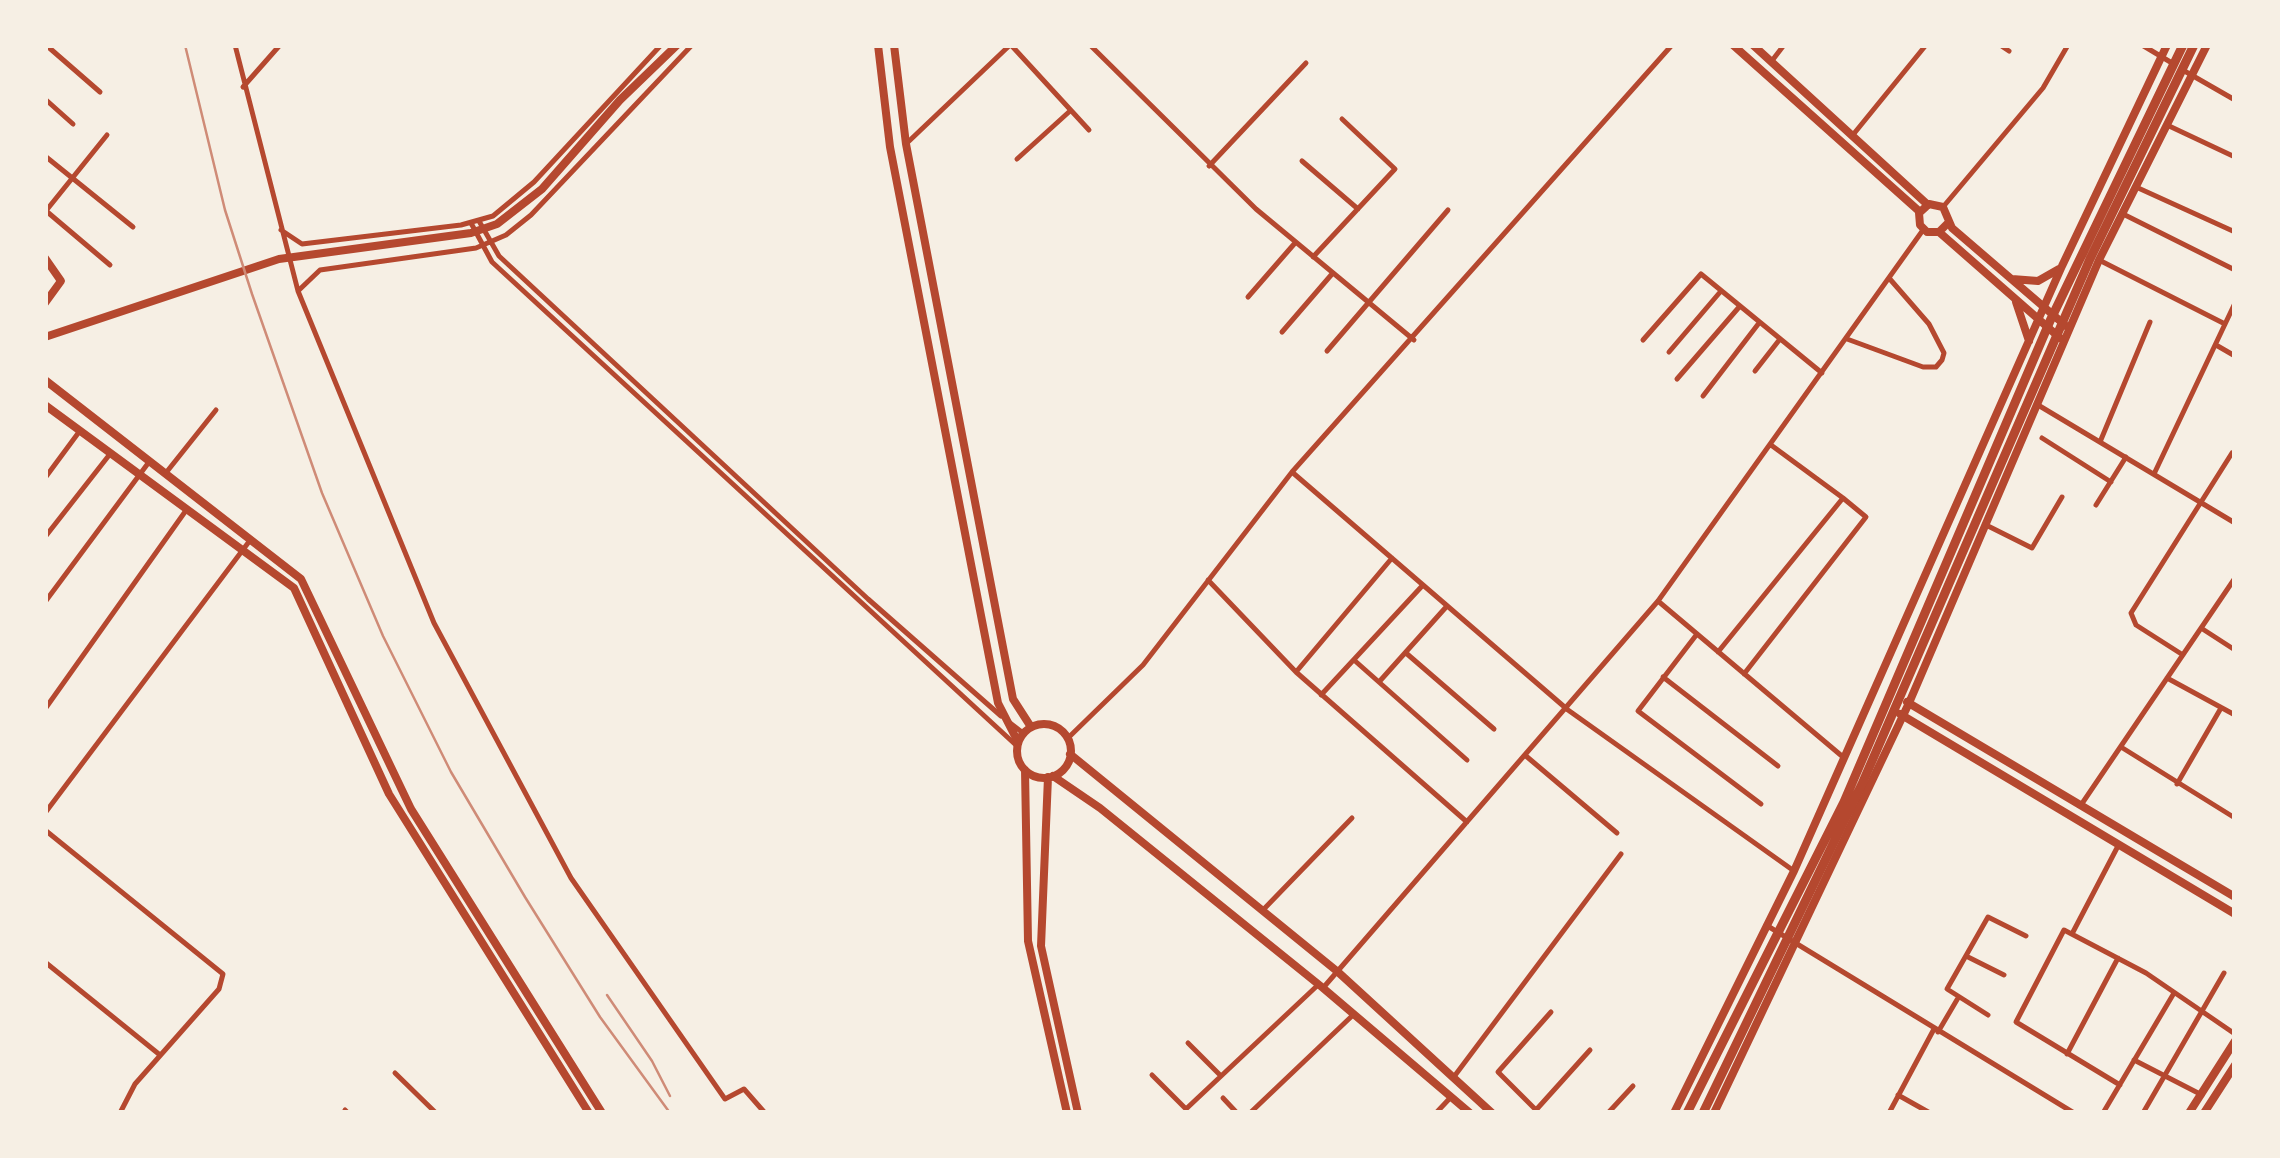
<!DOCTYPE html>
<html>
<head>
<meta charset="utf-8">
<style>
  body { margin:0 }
  #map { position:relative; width:2280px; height:1158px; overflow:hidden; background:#f6efe4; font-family:"Space Grotesk",sans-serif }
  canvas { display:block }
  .frame { position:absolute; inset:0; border:48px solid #f6efe4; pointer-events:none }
</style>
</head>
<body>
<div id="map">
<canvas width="2280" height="1158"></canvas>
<div class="frame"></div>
</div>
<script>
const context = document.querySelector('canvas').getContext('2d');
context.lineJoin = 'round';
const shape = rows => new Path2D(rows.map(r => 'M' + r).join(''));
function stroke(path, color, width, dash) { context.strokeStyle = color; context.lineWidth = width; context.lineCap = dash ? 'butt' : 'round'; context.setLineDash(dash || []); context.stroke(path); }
const minor = shape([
  [46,45,100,92],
  [235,45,298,291,434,623,571,878,725,1099,744,1089,765,1113],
  [1011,45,1089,130],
  [1090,45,1256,209,1414,340],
  [2000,45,2009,51],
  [2142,45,2172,63],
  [1771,62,1784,45],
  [2181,69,2235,100],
  [243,87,280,45],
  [45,99,73,124],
  [2167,125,2235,157],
  [1852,136,1926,45],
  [907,143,1010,45],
  [45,156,133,227],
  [1017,159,1070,111],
  [1302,161,1358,209],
  [1209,166,1306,63],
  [2136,187,2235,232],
  [1943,207,2043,88,2068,45],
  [45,210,110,265],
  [45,212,107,135],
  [2123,214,2235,270],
  [479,221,499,256,868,599,1001,716],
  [471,223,492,262,1017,746],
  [281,230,302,244,461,225,493,216,534,182,661,45],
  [1313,257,1395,169,1342,119],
  [2099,260,2225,324],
  [298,291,320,270,476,248,506,235,531,215,692,45],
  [1248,297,1295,243],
  [1282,332,1332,274],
  [1847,339,1923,367,1936,367,1942,360,1944,353,1929,324,1889,278],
  [1643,340,1701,274,1822,373],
  [2216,345,2235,356],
  [1327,351,1448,210],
  [1669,352,1721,291],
  [1755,371,1780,339],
  [1677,379,1740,306],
  [1703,396,1759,323],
  [2038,405,2235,523],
  [2042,438,2111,482],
  [2100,442,2150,322],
  [1292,472,1568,710,1794,871],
  [165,474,216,410],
  [2154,474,2235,303],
  [45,478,79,432],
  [2096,505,2126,457],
  [1986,525,2032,548,2062,497],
  [45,537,110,454],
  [1392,558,1296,672,1467,822],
  [1208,580,1296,672],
  [1658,601,1843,757],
  [45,602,149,462],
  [2201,628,2235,650],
  [1697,634,1638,711,1761,804],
  [1718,652,1843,498,1771,445],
  [1406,653,1494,729],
  [2183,655,2136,625,2131,613,2232,453],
  [1354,660,1467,760],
  [1744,674,1866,517,1843,498],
  [1663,677,1778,766],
  [2167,678,2235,715],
  [1379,682,1447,606],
  [1321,695,1423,585],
  [45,709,187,509],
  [1010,723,1023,733],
  [1068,738,1143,665,1292,472,1672,45],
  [2121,747,2235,818],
  [1526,756,1617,833],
  [2177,784,2221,708],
  [2081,805,2235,578],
  [45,813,251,539],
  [45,830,223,974,219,989,135,1084,120,1113],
  [1262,911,1352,818],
  [1766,925,2074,1113],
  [2073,932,2118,846],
  [1966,956,2004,975],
  [45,962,160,1055],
  [1323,988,1658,601,1923,230],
  [1988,1015,1947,989,1988,917,2026,936],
  [1938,1032,1958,998],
  [1188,1043,1221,1076],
  [2067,1054,2118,958],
  [2134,1060,2202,1095],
  [395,1073,436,1113],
  [1152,1075,1186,1109,1319,984],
  [1453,1078,1621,854],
  [2120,1085,2016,1022,2064,930,2146,973,2235,1034],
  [1898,1095,1930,1113],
  [1223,1098,1237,1113],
  [345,1110,348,1113],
  [1536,1110,1590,1050],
  [1250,1113,1353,1015],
  [1436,1113,1451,1097],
  [1539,1113,1498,1072,1551,1012],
  [1608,1113,1633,1086],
  [1889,1113,1934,1029],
  [2103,1113,2174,993],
  [2143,1113,2224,973]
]);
const tertiary = shape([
  [1733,45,1920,212],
  [1753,45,1928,205],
  [1947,224,1939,232,1927,232,1920,225,1919,213,1929,204,1943,207,1952,228,2066,326],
  [1939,232,2060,338],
  [45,258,61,281,45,303],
  [2012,279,2038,281,2059,269],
  [2016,302,2029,341],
  [45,380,301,579,411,809,602,1113],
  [45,405,294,588,389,794,589,1113],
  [1907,702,2235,897],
  [1900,714,2235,914],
  [1070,754,1338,972,1492,1113],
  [1053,776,1100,808,1323,988,1470,1113],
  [1674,1113,1794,871,2062,266,2167,45],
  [1714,1113,1909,703,2099,260,2207,45]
]);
const secondary = shape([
  [878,45,890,147,998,703,1018,742],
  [894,45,906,144,1013,699,1031,727],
  [45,337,279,259,471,233,497,224,542,189,620,100,677,45],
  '1017 751a27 27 0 1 1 54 0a27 27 0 1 1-54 0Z',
  [1025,770,1028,941,1067,1113],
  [1048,777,1041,946,1078,1113],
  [2189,1113,2235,1041],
  [2204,1113,2235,1065]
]);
const primary = shape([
  [1687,1113,1844,802,2050,321,2183,45],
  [1703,1113,1862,784,2090,259,2194,45]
]);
const rail = shape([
  [185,45,225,210,252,294,322,493,383,636,451,772,525,897,600,1017,670,1113],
  [607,995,652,1061,670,1096]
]);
stroke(minor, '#b5482f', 5);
stroke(tertiary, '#b5482f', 8);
stroke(secondary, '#b5482f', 8);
stroke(primary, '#b5482f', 9);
stroke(rail, '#cf8b77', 2.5);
</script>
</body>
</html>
